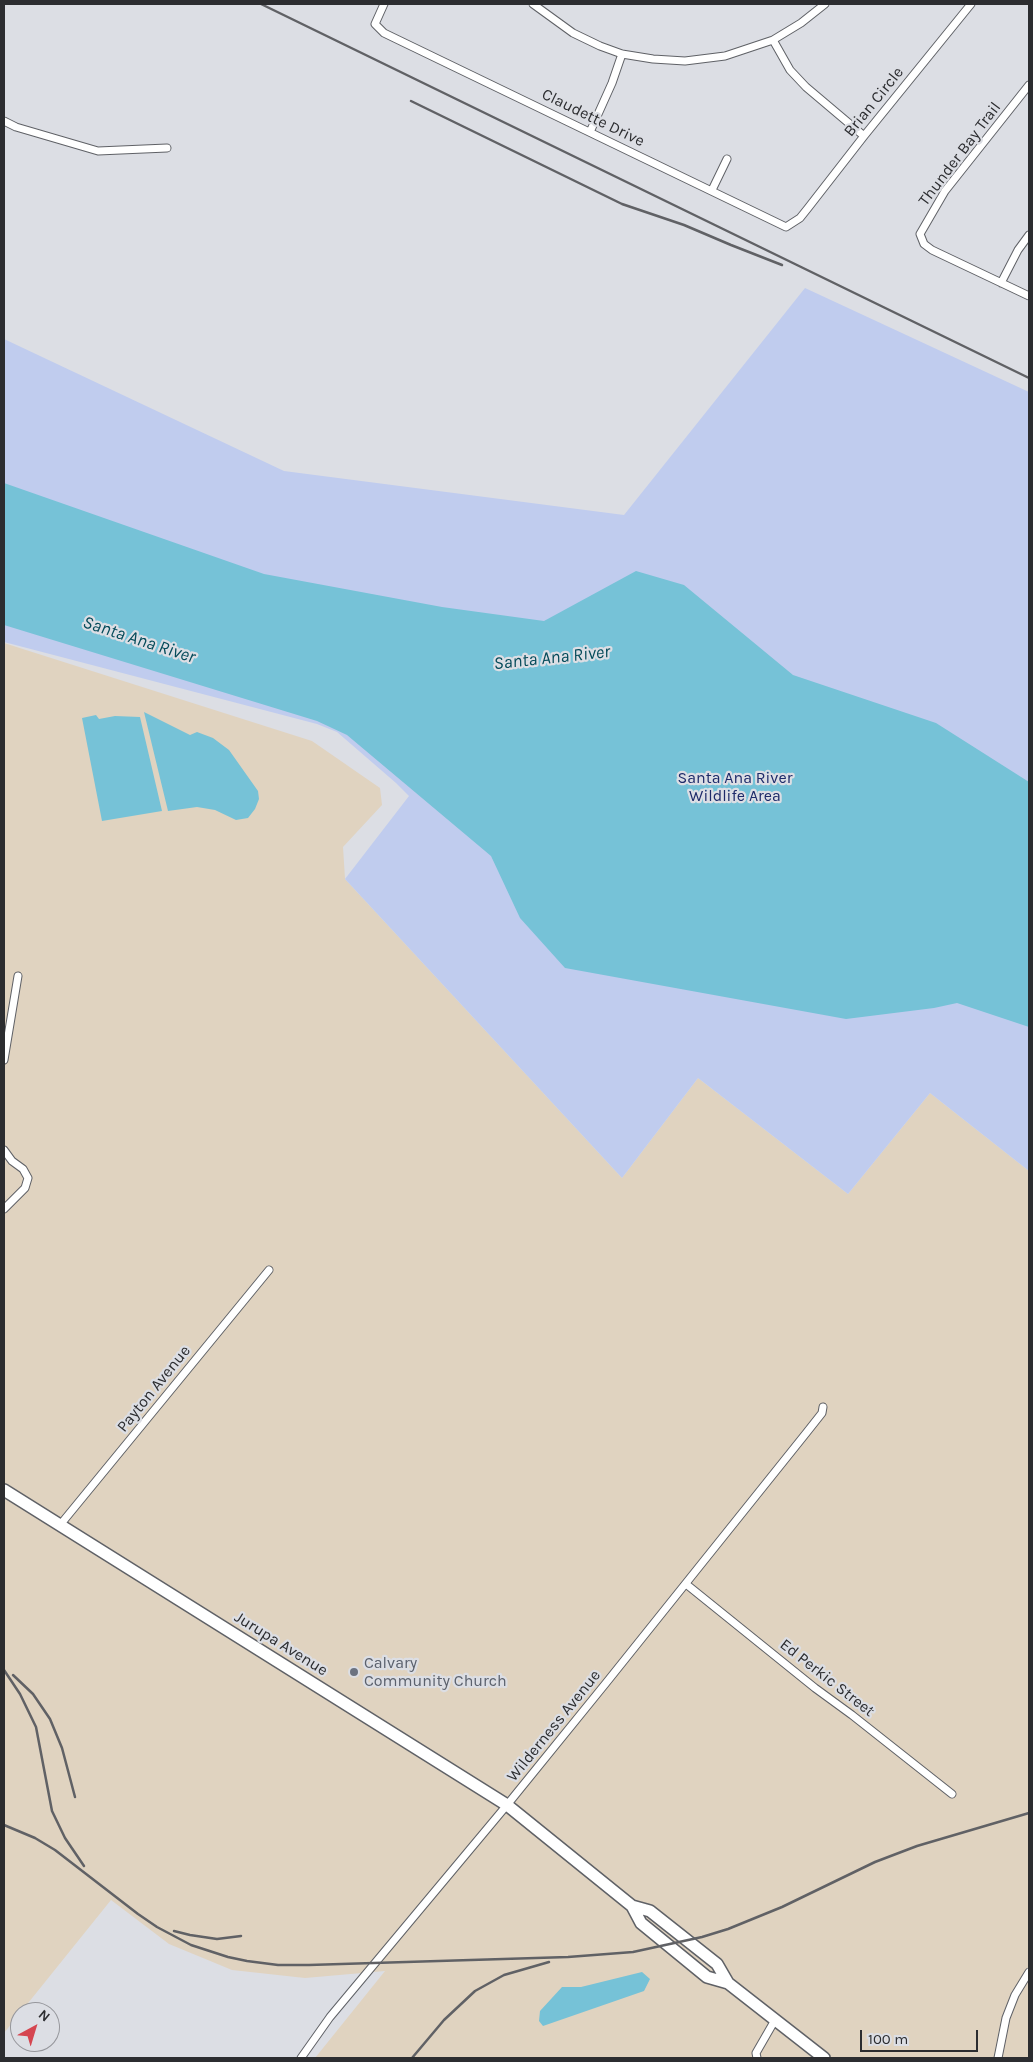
<!DOCTYPE html>
<html>
<head>
<meta charset="utf-8">
<style>
  body { margin:0 }
  #map { position:relative; width:1033px; height:2062px; overflow:hidden; background:#dcdee4; font-family:Karla,sans-serif }
  canvas { display:block }
  .frame { position:absolute; inset:0; border:5px solid #2c2d30; pointer-events:none }
  .north { position:absolute; left:10px; top:2002px; width:50px; height:50px; box-sizing:border-box; background:#dcdee4; border:1px solid #96979c; border-radius:50%; rotate:39deg; font-size:14px; font-weight:700; line-height:20px; text-align:center; color:#2c2d30 }
  .north::after { content:''; display:block; margin:auto; width:18px; height:22px; background:#d54550; clip-path:polygon(50% 0,100% 100%,50% 72%,0 100%) }
  .scale { position:absolute; left:860px; top:2030px; width:118px; height:22px; box-sizing:border-box; border:2px solid #2c2d30; border-top:0; padding-left:6px; font-size:15px; line-height:18px; white-space:nowrap; color:#2c2d30; -webkit-text-stroke:4px #dcdee4; paint-order:stroke }
</style>
</head>
<body>
<div id="map">
<canvas width="1033" height="2062"></canvas>
<div class="frame"></div>
<div class="north">N</div>
<div class="scale">100 m</div>
</div>
<script>
const context = document.querySelector('canvas').getContext('2d');
context.lineJoin = 'round';
function fill(path, color) { context.fillStyle = color; context.fill(path, 'evenodd'); }
const shape = rows => new Path2D(rows.map(r => 'M' + r).join(''));
function stroke(path, color, width, dash) { context.strokeStyle = color; context.lineWidth = width; context.lineCap = dash ? 'butt' : 'round'; context.setLineDash(dash || []); context.stroke(path); }
function label(font, color, halo, rows, align = 'center') {
  context.font = font + ' Karla,sans-serif'; context.lineWidth = 4.5; context.setLineDash([]); context.textBaseline = 'middle'; context.strokeStyle = halo; context.fillStyle = color; for (const [text, x, y, turn = 0] of rows) {
    context.save(); context.translate(x, y); context.rotate((+turn || 0) * Math.PI / 180); context.textAlign = isNaN(turn) ? turn : align; if (halo) context.strokeText(text, 0, 0); context.fillText(text, 0, 0); context.restore();
  }
}
const industrial = shape([
  [4,643,312,741,380,788,382,805,343,847,345,879,622,1178,698,1078,848,1194,930,1093,1029,1171,1029,2058,315,2058,385,1971,305,1978,232,1970,169,1944,111,1900,4,2033]
]);
const green = shape([
  [805,288,1029,392,1029,1171,930,1093,848,1194,698,1078,622,1178,345,879,409,796,396,783,337,732,317,724,4,642,4,339,284,471,624,515]
]);
const water = shape([
  [4,483,264,574,442,607,544,621,636,571,684,585,793,675,936,723,1029,782,1029,1027,957,1003,934,1008,846,1019,565,968,520,918,491,856,347,735,317,721,4,625],
  [144,712,190,735,197,732,213,738,229,750,258,791,259,799,255,809,248,818,236,820,215,810,197,807,168,811],
  [96,715,99,719,115,716,140,717,162,811,102,821,82,718],
  [642,1972,650,1979,644,1991,543,2026,539,2021,540,2011,562,1987,581,1987]
]);
const street = shape([
  [384,4,375,24,384,33,786,227,800,218,808,208,864,136,971,4],
  [533,4,573,33,600,46,622,54,653,59,685,61,725,56,773,40,801,23,825,4],
  [773,40,790,70,806,87,864,136],
  [1029,85,945,191,920,234,924,244,932,250,1029,296],
  [4,121,16,127,98,151,167,148],
  [590,132,612,83,622,54],
  [712,190,727,159],
  [1001,283,1018,250,1029,235],
  [4,1060,18,976],
  [4,1150,12,1161,23,1169,28,1178,25,1188,4,1209],
  [60,1525,269,1270],
  [686,1584,815,1688,852,1715,952,1794],
  [301,2058,330,2017,507,1805,606,1683,807,1432,822,1413,823,1407],
  [757,2058,756,2053,775,2020],
  [998,2058,1006,2018,1015,1995,1029,1972]
]);
const primary = shape([
  [4,1490,507,1805,632,1906,650,1911,717,1964,728,1983,824,2058],
  [632,1906,641,1923,707,1977,728,1983]
]);
const rail = shape([
  [261,4,1029,378],
  [411,101,622,204,684,225,731,245,782,265],
  [4,1670,20,1694,36,1727,52,1811,65,1838,84,1866],
  [13,1675,33,1694,50,1719,62,1748,75,1797],
  [4,1825,35,1838,55,1850,138,1914,157,1927,191,1945,228,1957,247,1961,278,1965,309,1965,568,1957,633,1952,702,1937,728,1929,782,1907,875,1862,917,1846,1029,1813],
  [174,1931,190,1935,217,1939,241,1936],
  [412,2058,444,2020,475,1991,504,1975,549,1962]
]);
const markers = [
  [354,1672,5,"#6b7280"]
];
const streetNames = [
  ["Brian Circle",874,102,-51],
  ["Claudette Drive",593,118,26],
  ["Thunder Bay Trail",960,154,-53],
  ["Payton Avenue",154,1389,-51],
  ["Jurupa Avenue",281,1644,32],
  ["Ed Perkic Street",827,1678,38],
  ["Wilderness Avenue",554,1726,-51]
];
const parkNames = [
  ["Santa Ana River",735,778],
  ["Wildlife Area",735,796]
];
const worshipNames = [
  ["Calvary",364,1663],
  ["Community Church",364,1681]
];
const waterNames = [
  ["Santa Ana River",139,640,18],
  ["Santa Ana River",552,658,-6]
];
fill(industrial, '#e0d3c0');
fill(green, '#c0ccee');
fill(water, '#76c2d7');
stroke(street, '#5f6166', 9);
stroke(primary, '#5f6166', 14);
stroke(street, '#fff', 7);
stroke(primary, '#fff', 11);
stroke(rail, '#606165', 2.5);
for (const [x, y, r, color] of markers) { const dot = new Path2D(); dot.arc(x, y, r, 0, 2 * Math.PI); context.fillStyle = color; context.fill(dot); stroke(dot, '#dcdee4', 2); }
label('16px', '#2c2d30', '#dcdee4', streetNames);
label('16px', '#1d2a69', '#dcdee4', parkNames);
label('16px', '#5b616d', '#dcdee4', worshipNames, 'left');
label('italic 18px', '#054b5a', '#dcdee4', waterNames);
</script>
</body>
</html>
